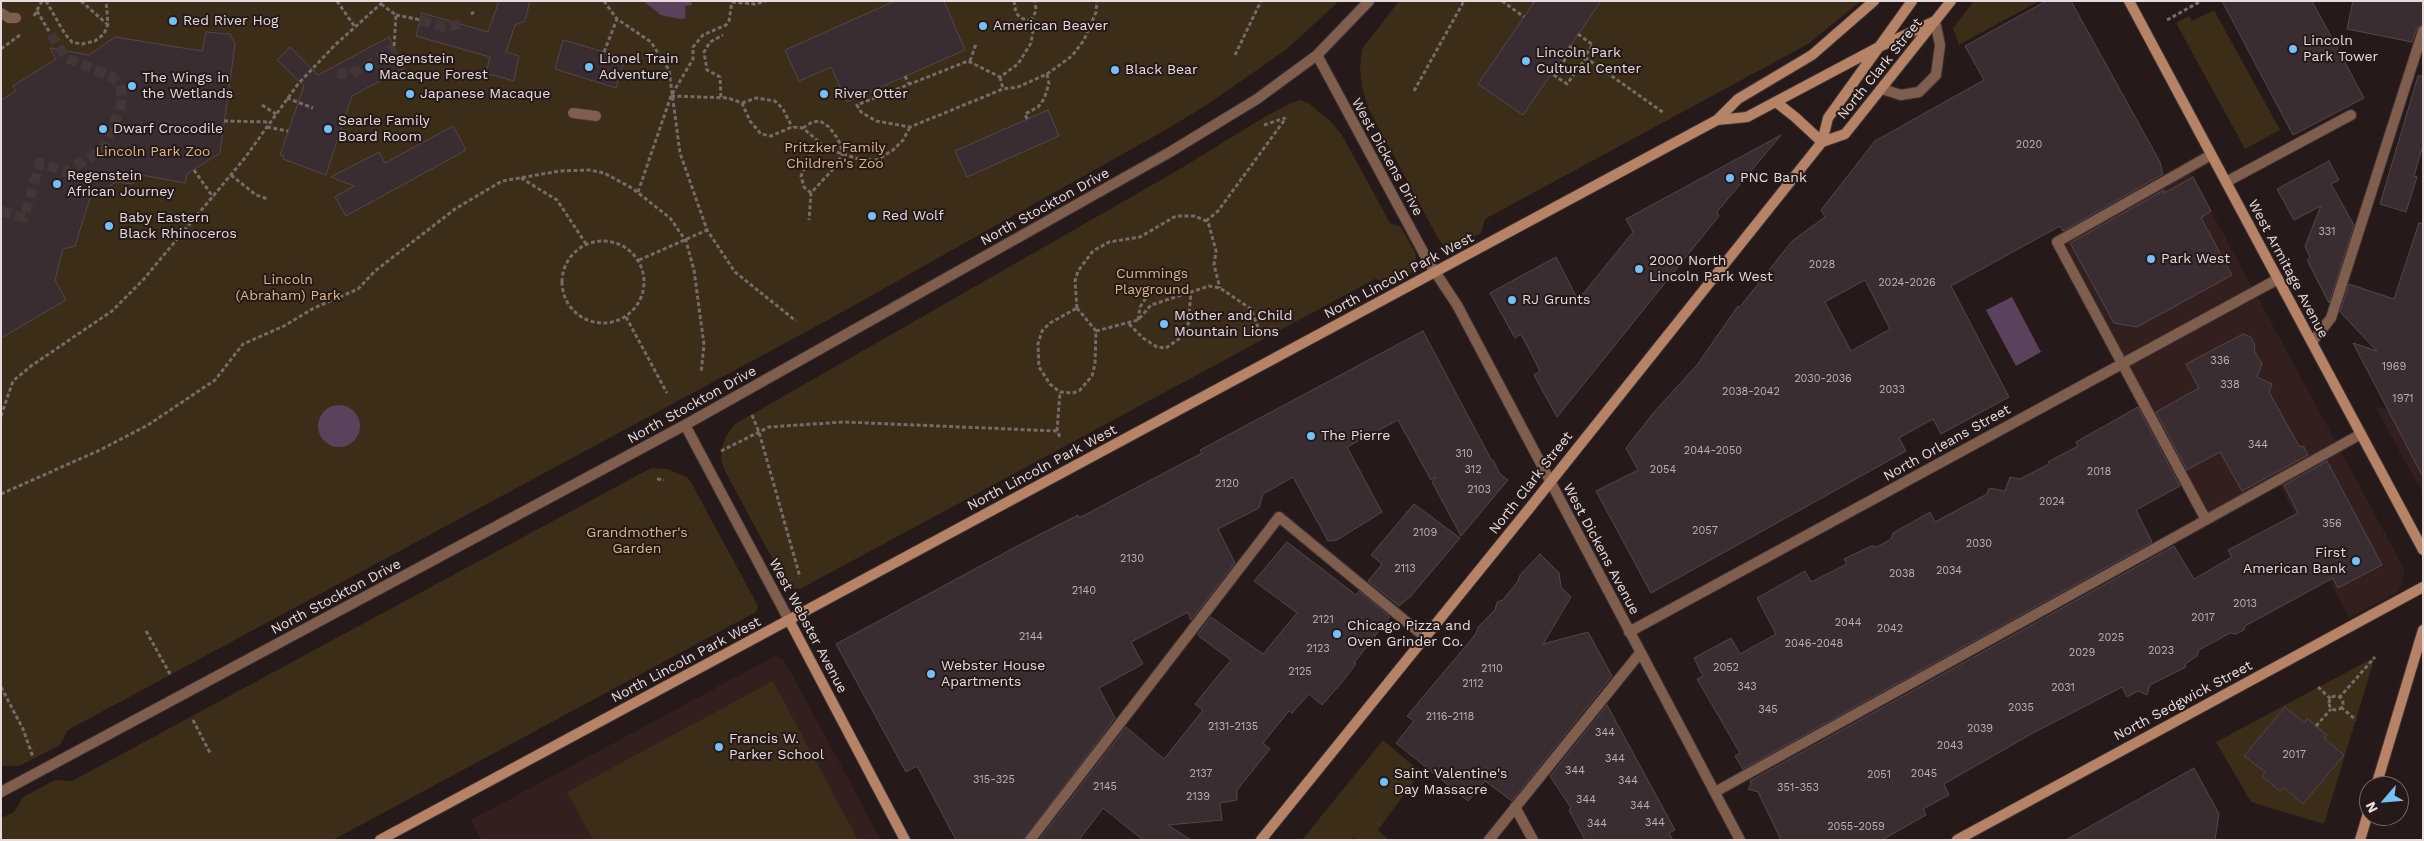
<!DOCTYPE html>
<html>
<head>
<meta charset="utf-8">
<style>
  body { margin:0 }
  #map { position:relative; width:2424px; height:841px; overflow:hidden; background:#261919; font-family:"Work Sans",sans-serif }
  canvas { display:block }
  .frame { position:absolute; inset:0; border:2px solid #e5dcdb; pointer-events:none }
  .north { position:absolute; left:2359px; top:776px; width:50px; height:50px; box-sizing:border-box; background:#261919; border:1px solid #726767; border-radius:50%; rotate:243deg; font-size:14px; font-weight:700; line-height:20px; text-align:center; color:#e5dcdb }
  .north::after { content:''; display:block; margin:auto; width:18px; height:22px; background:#73c1f6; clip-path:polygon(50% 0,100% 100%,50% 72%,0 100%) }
</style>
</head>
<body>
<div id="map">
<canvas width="2424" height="841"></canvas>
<div class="frame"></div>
<div class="north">N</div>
</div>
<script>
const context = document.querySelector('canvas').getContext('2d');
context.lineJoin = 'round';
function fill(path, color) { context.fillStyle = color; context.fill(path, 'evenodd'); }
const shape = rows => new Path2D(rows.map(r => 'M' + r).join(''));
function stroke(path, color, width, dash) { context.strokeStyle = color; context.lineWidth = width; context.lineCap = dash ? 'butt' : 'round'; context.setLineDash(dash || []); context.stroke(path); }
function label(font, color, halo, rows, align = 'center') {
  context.font = font + ' "Work Sans",sans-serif'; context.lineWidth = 4; context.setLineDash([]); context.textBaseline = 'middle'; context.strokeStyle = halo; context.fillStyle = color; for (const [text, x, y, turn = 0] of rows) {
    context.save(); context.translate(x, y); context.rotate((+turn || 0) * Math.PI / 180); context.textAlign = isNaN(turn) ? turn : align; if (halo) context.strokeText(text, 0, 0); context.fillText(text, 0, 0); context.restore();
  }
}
const built = shape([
  [2190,172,2405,570,2399,591,2349,618,2280,485,2212,523,2063,243],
  [2375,406,2423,420,2423,494],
  [775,656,781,658,788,667,881,840,481,840,471,820]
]);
const green = shape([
  [1,1,1339,1,1287,49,1208,104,1169,128,828,320,68,730,60,745,19,766,1,766],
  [1399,1,1861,1,1808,44,1485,219,1481,233,1453,248,1443,245,1439,240,1368,108,1362,87,1360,67,1362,49],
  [1974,1,2039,1,1959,45,1953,28],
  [2214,10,2280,130,2245,149,2176,23,2189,16,2192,21],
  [1300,100,1310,104,1333,124,1342,135,1390,223,1401,227,1416,254,1415,268,1411,273,1390,283,1375,279,800,589,788,588,726,473,721,460,722,447,726,436,735,424,1180,169,1261,119,1291,103],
  [651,468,668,469,688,478,692,484,758,606,756,612,333,840,1,840,1,818,14,812,23,797,55,780,72,781],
  [2375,657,2324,824,2251,802,2216,742],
  [2285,707,2305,723,2308,719,2327,735,2324,738,2343,755,2303,804,2284,788,2280,791,2262,776,2265,772,2245,755],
  [773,681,858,840,593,840,567,792],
  [1383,740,1421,772,1378,830,1389,840,1358,840,1354,837,1352,840,1302,840]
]);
const water = shape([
  [643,1,691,1,692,5,685,6,686,18,680,19,661,15],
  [2012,297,2041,352,2016,366,1986,310],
  '318 426a21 21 0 1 1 42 0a21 21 0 1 1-42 0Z'
]);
const building = shape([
  [499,1,530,1,525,21,515,25,506,52,519,56,514,81,486,73,490,57,416,36,422,13,488,32,499,1],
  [895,1,944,1,965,50,847,102,831,67,799,81,785,50,895,1],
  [1535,1,1601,1,1523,115,1478,84,1535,1],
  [2046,1,2071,1,2160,162,2163,174,2063,231,2060,226,1951,286,2009,397,1941,434,1933,419,1899,438,1906,451,1651,593,1596,491,1638,470,1626,448,1654,412,1697,365,1738,306,1739,308,1792,241,1825,217,1821,210,1875,141,1984,80,1965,46,2046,1],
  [1865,280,1890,329,1851,351,1825,302,1865,280],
  [2222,1,2312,1,2364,98,2293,135,2222,1],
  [2353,1,2423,1,2423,24,2417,28,2412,42,2347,29,2353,1],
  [206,32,230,34,235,44,220,153,187,174,185,183,136,174,133,184,116,182,90,198,75,246,63,249,55,280,66,300,1,338,1,100,16,91,13,86,56,59,50,48,89,55,115,37,202,51,206,32],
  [389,37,404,68,352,96,326,175,283,159,284,156,280,155,304,86,277,60,290,47,318,75,389,37],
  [563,40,625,58,616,88,555,69,563,40],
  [2418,76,2423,76,2423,145,2414,176,2417,177,2406,212,2380,204,2418,76],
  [1048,110,1059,136,967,177,955,151,1048,110],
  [453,126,466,150,346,216,335,197,354,186,331,177,379,152,385,163,453,126],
  [1781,135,1717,212,1719,216,1557,417,1534,375,1540,371,1521,334,1515,338,1490,293,1556,257,1578,300,1633,232,1626,219,1781,135],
  [2329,161,2339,180,2331,184,2354,225,2329,303,2307,260,2310,258,2305,246,2321,206,2294,220,2277,189,2329,161],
  [2193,177,2211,211,2201,218,2232,275,2137,327,2114,323,2070,243,2164,190,2164,193,2193,177],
  [2419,223,2423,224,2423,477,2353,343,2377,351,2340,312,2349,284,2394,299,2419,223],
  [1423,331,1492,461,1493,460,1500,474,1508,480,1461,536,1432,482,1436,477,1431,480,1398,420,1347,447,1382,512,1337,540,1328,541,1293,477,1263,494,1259,508,1218,529,1235,563,1191,620,1188,612,1131,642,1143,664,1099,688,1115,718,1023,840,956,840,917,766,906,772,836,644,1023,543,1078,515,1079,518,1202,453,1200,450,1423,331],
  [2243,334,2251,337,2255,345,2254,350,2262,364,2257,377,2272,384,2269,392,2299,446,2304,447,2308,455,2242,491,2220,452,2187,470,2156,412,2199,388,2186,364,2243,334],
  [2138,407,2180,486,2136,510,2152,542,1743,769,1735,756,1740,753,1697,679,1703,676,1694,658,1731,638,1740,654,1776,634,1757,598,1805,571,1811,582,1847,564,1844,559,1871,546,1877,547,1891,539,1893,533,1930,512,1935,522,1987,494,1989,488,2005,491,2010,477,2020,479,2049,464,2048,462,2078,446,2076,442,2138,407],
  [2327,461,2382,565,2338,588,2333,578,2245,626,2244,630,2236,634,2230,633,2199,650,2197,656,2185,664,2186,667,2150,685,2147,695,2138,691,2127,697,2122,687,2033,733,1944,784,1949,795,1923,809,1926,815,1882,840,1781,840,1758,792,1748,789,1751,784,1750,781,2174,546,2194,579,2232,557,2228,550,2298,513,2284,485,2327,461],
  [1414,504,1460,538,1410,597,1399,606,1368,581,1382,564,1371,555,1414,504],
  [1287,542,1356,595,1359,591,1390,617,1354,663,1356,664,1342,682,1322,705,1309,694,1292,713,1289,711,1263,743,1270,749,1237,790,1237,800,1220,803,1222,820,1168,825,1191,840,1143,840,1103,808,1079,840,1039,840,1126,727,1164,759,1203,710,1195,704,1231,660,1200,637,1198,634,1211,617,1263,654,1297,613,1254,581,1287,542],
  [1540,554,1559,573,1561,587,1571,597,1543,644,1588,632,1612,676,1512,801,1485,781,1468,801,1396,743,1414,721,1407,716,1475,635,1479,626,1495,610,1497,602,1503,600,1518,581,1520,575,1540,554],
  [1607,705,1675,830,1669,833,1673,840,1585,840,1569,810,1571,808,1550,776,1607,705],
  [2285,707,2305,723,2307,718,2316,726,2327,735,2324,738,2344,755,2303,804,2284,788,2280,791,2262,776,2265,772,2244,756,2285,707],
  [2194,768,2219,814,2215,840,2066,840,2194,768]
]);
const streetTunnel = shape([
  [421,20,444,27,460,24],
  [337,73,351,74,383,57,394,47],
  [1,211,24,218,40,163,66,172,103,149,120,109,122,96,120,84,111,76,66,58,50,33]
]);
const path = shape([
  [46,1,65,34,72,42,82,44,95,41,104,34,108,24,106,1],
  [81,1,107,24],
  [337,1,355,27],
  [604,1,617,19,651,42,669,70,680,153,707,230,735,272,796,321],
  [1014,1,1016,13,1021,18,1031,21,1033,31,1031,43,1018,64,1000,77,968,61,857,105,861,112,876,121,910,127,1003,89,1018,87,1047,74,1072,56,1084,40,1096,12,1097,1],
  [1502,1,1524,17],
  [1533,1,1534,2],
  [732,2,755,4,766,1],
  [381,4,396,15,394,47],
  [37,11,50,33],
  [471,14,474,12],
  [396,15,421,20],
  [34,16,42,1],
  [2167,20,2201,1],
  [1031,21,1036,11,1035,1],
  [1578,34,1593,45,1584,57],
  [1569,46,1664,113],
  [1573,48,1554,75,1567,84,1586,58],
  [1,49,20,35],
  [604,52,617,19],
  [1235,55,1261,1],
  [970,61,976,44],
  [905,76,909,84],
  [1000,77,1003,89],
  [1414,91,1464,1],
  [671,96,728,98,742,103,750,121,761,134,771,136,792,127,803,128,827,149,862,160,877,160,893,150,903,140,910,127],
  [721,97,720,77,707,70,704,52,710,42,723,35],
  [287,98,313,108],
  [742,103,756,98,775,101,783,109,792,127],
  [262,105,276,114],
  [1027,119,1025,114,1038,107,1044,99,1049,84,1047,74],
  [224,121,270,122],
  [1264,125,1285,118],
  [267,127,288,131],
  [803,128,812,122,820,121,829,127,838,139,843,153,835,167,811,193,809,220],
  [194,170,213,197],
  [231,175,256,195,268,199],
  [521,178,557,200,586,244],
  [638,192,671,96,693,59,693,47,703,35,726,25,729,21,732,1],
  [811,193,804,187,801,176,817,142],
  [1206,221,1218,211,1286,118],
  '562 282a41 41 0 1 1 82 0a41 41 0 1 1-82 0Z',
  [639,260,707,230],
  [1077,308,1075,281,1078,271,1093,251,1109,242,1140,237,1176,216,1195,216,1206,221,1209,225,1216,251,1214,265,1220,288],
  [1077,308,1096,331,1095,364,1092,376,1080,390,1073,393,1060,392,1050,384,1039,367,1038,344,1042,331,1050,323,1077,308],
  [626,317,667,393],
  [1138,320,1140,307,1151,290],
  [1129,324,1143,338,1157,347,1166,348,1183,336,1188,326,1191,292,1209,286,1220,288,1251,309,1259,330],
  [1096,331,1138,320,1151,305,1191,292],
  [752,415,759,432,800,577],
  [1,416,13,381,31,366,112,311,143,280,244,159,298,84,335,45,384,1],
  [1057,431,1060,392],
  [721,451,769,427,844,422,1057,431,1060,437],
  [657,479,664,480],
  [1,494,100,450,148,425,215,380,243,344,284,326,314,308,358,289,375,271,455,209,502,181,560,171,589,170,604,173,632,188,670,218,686,241,694,270,704,345,701,373],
  [146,631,170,674],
  [1,687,23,729,33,757],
  [2318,687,2331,699],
  '2329 703a7 7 0 1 1 14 0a7 7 0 1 1-14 0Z',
  [2339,698,2375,657],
  [2341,707,2356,720],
  [193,720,210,753],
  [2316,726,2331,709]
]);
const lane = shape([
  [1882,89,1901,95,1919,92,1936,75,1940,45,1935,21],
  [2226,182,2351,115],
  [2312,342,2331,318,2423,31],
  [2206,520,2057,242,2211,155],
  [1715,792,2361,434],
  [1515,807,1533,840],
  [1030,840,1279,517,1425,637],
  [1489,840,1640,653]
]);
const street = shape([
  [1,13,9,18,16,18],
  [1317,55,1428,261,1457,305,1740,840],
  [573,113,596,116],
  [685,425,789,620],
  [1629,632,2278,279],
  [1,792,685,425,1170,152,1257,99,1317,55,1369,1]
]);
const secondary = shape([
  [2129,1,2423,550],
  [1776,102,1795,117,1822,142],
  [1717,120,1747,117,1877,48,1935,21],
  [1822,142,1845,134,1951,1],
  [789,620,905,840],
  [2376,786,2423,630],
  [380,840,1717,120,1738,99,1812,55,1874,1],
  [1261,840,1528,510,1822,142,1828,118,1912,1],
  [1957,840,2423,587],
  [2360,840,2369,810]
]);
const markers = [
  [173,21,5,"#73c1f6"],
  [983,26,5,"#73c1f6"],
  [2293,49,5,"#73c1f6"],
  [1526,61,5,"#73c1f6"],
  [369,67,5,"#73c1f6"],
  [589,67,5,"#73c1f6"],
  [1115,70,5,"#73c1f6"],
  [132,86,5,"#73c1f6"],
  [410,94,5,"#73c1f6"],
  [824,94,5,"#73c1f6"],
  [103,129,5,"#73c1f6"],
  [328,129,5,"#73c1f6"],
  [1730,178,5,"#73c1f6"],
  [57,184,5,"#73c1f6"],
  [872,216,5,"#73c1f6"],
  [109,226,5,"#73c1f6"],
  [2151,259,5,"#73c1f6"],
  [1639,269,5,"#73c1f6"],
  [1512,300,5,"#73c1f6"],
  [1164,324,5,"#73c1f6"],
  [1311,436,5,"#73c1f6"],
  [2356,561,5,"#73c1f6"],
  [1337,634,5,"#73c1f6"],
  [931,674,5,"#73c1f6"],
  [719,747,5,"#73c1f6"],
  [1384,782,5,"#73c1f6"]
];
const numberNames = [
  ["2020",2029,145],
  ["331",2327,232],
  ["2028",1822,265],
  ["2024-2026",1907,283],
  ["336",2220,361],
  ["1969",2394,367],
  ["2030-2036",1823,379],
  ["338",2230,385],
  ["2033",1892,390],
  ["2038-2042",1751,392],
  ["1971",2403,399],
  ["344",2258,445],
  ["2044-2050",1713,451],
  ["310",1464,454],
  ["312",1473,470],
  ["2054",1663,470],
  ["2018",2099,472],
  ["2120",1227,484],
  ["2103",1479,490],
  ["2024",2052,502],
  ["356",2332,524],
  ["2057",1705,531],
  ["2109",1425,533],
  ["2030",1979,544],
  ["2130",1132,559],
  ["2113",1405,569],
  ["2034",1949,571],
  ["2038",1902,574],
  ["2140",1084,591],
  ["2013",2245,604],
  ["2017",2203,618],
  ["2121",1323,620],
  ["2044",1848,623],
  ["2042",1890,629],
  ["2144",1031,637],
  ["2025",2111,638],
  ["2046-2048",1814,644],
  ["2123",1318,649],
  ["2023",2161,651],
  ["2029",2082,653],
  ["2052",1726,668],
  ["2110",1492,669],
  ["2125",1300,672],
  ["2112",1473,684],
  ["343",1747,687],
  ["2031",2063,688],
  ["2035",2021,708],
  ["345",1768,710],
  ["2116-2118",1450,717],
  ["2131-2135",1233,727],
  ["2039",1980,729],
  ["344",1605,733],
  ["2043",1950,746],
  ["2017",2294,755],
  ["344",1615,759],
  ["344",1575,771],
  ["2137",1201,774],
  ["2045",1924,774],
  ["2051",1879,775],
  ["315-325",994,780],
  ["344",1628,781],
  ["2145",1105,787],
  ["351-353",1798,788],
  ["2139",1198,797],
  ["344",1586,800],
  ["344",1640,806],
  ["344",1655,823],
  ["344",1597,824],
  ["2055-2059",1856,827]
];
const poiNames = [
  ["Red River Hog",183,21],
  ["American Beaver",993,26],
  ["Lincoln",2303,41],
  ["Park Tower",2303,57],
  ["Lincoln Park",1536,53],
  ["Cultural Center",1536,69],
  ["Regenstein",379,59],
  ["Macaque Forest",379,75],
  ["Lionel Train",599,59],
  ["Adventure",599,75],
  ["Black Bear",1125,70],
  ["The Wings in",142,78],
  ["the Wetlands",142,94],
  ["Japanese Macaque",420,94],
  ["River Otter",834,94],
  ["Searle Family",338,121],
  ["Board Room",338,137],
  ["Dwarf Crocodile",113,129],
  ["Regenstein",67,176],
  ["African Journey",67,192],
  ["PNC Bank",1740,178],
  ["Red Wolf",882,216],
  ["Baby Eastern",119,218],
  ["Black Rhinoceros",119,234],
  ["Park West",2161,259],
  ["2000 North",1649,261],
  ["Lincoln Park West",1649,277],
  ["RJ Grunts",1522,300],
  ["Mother and Child",1174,316],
  ["Mountain Lions",1174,332],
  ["The Pierre",1321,436],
  ["First",2346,553,"right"],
  ["American Bank",2346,569,"right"],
  ["Chicago Pizza and",1347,626],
  ["Oven Grinder Co.",1347,642],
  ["Webster House",941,666],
  ["Apartments",941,682],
  ["Francis W.",729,739],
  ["Parker School",729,755],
  ["Saint Valentine's",1394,774],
  ["Day Massacre",1394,790]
];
const streetNames = [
  ["North Clark Street",1880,69,-51],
  ["West Dickens Drive",1387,157,61],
  ["North Stockton Drive",1045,207,-29],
  ["West Armitage Avenue",2288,269,62],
  ["North Lincoln Park West",1399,276,-28],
  ["North Stockton Drive",692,405,-29],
  ["North Orleans Street",1947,443,-29],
  ["North Lincoln Park West",1042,468,-28],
  ["North Clark Street",1531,483,-52],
  ["West Dickens Avenue",1601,549,62],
  ["North Stockton Drive",336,597,-28],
  ["West Webster Avenue",808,626,62],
  ["North Lincoln Park West",686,660,-28],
  ["North Sedgwick Street",2183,701,-28]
];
const parkNames = [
  ["Pritzker Family",835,148],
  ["Children's Zoo",835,164],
  ["Lincoln Park Zoo",153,152],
  ["Cummings",1152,274],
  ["Playground",1152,290],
  ["Lincoln",288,280],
  ["(Abraham) Park",288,296],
  ["Grandmother's",637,533],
  ["Garden",637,549]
];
fill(built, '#331f1e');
fill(green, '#3b2d17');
fill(water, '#5a425c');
fill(building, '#3a2d32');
stroke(building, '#54464b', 1);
stroke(streetTunnel, '#433636', 10, [10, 5]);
stroke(lane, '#413434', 12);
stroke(street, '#413434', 12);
stroke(secondary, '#413434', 12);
stroke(path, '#766a6a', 3, [4, 2.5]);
stroke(lane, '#7f5e4d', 10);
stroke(street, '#7f5e4d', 10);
stroke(secondary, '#b78366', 10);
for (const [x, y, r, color] of markers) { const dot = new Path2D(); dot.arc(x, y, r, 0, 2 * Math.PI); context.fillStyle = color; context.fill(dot); stroke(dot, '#261919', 2); }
label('11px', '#bab0b1', null, numberNames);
label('14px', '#e5dcdb', '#261919', poiNames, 'left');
label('14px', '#e5dcdb', '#261919', streetNames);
label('14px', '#dbb881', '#261919', parkNames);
</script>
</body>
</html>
